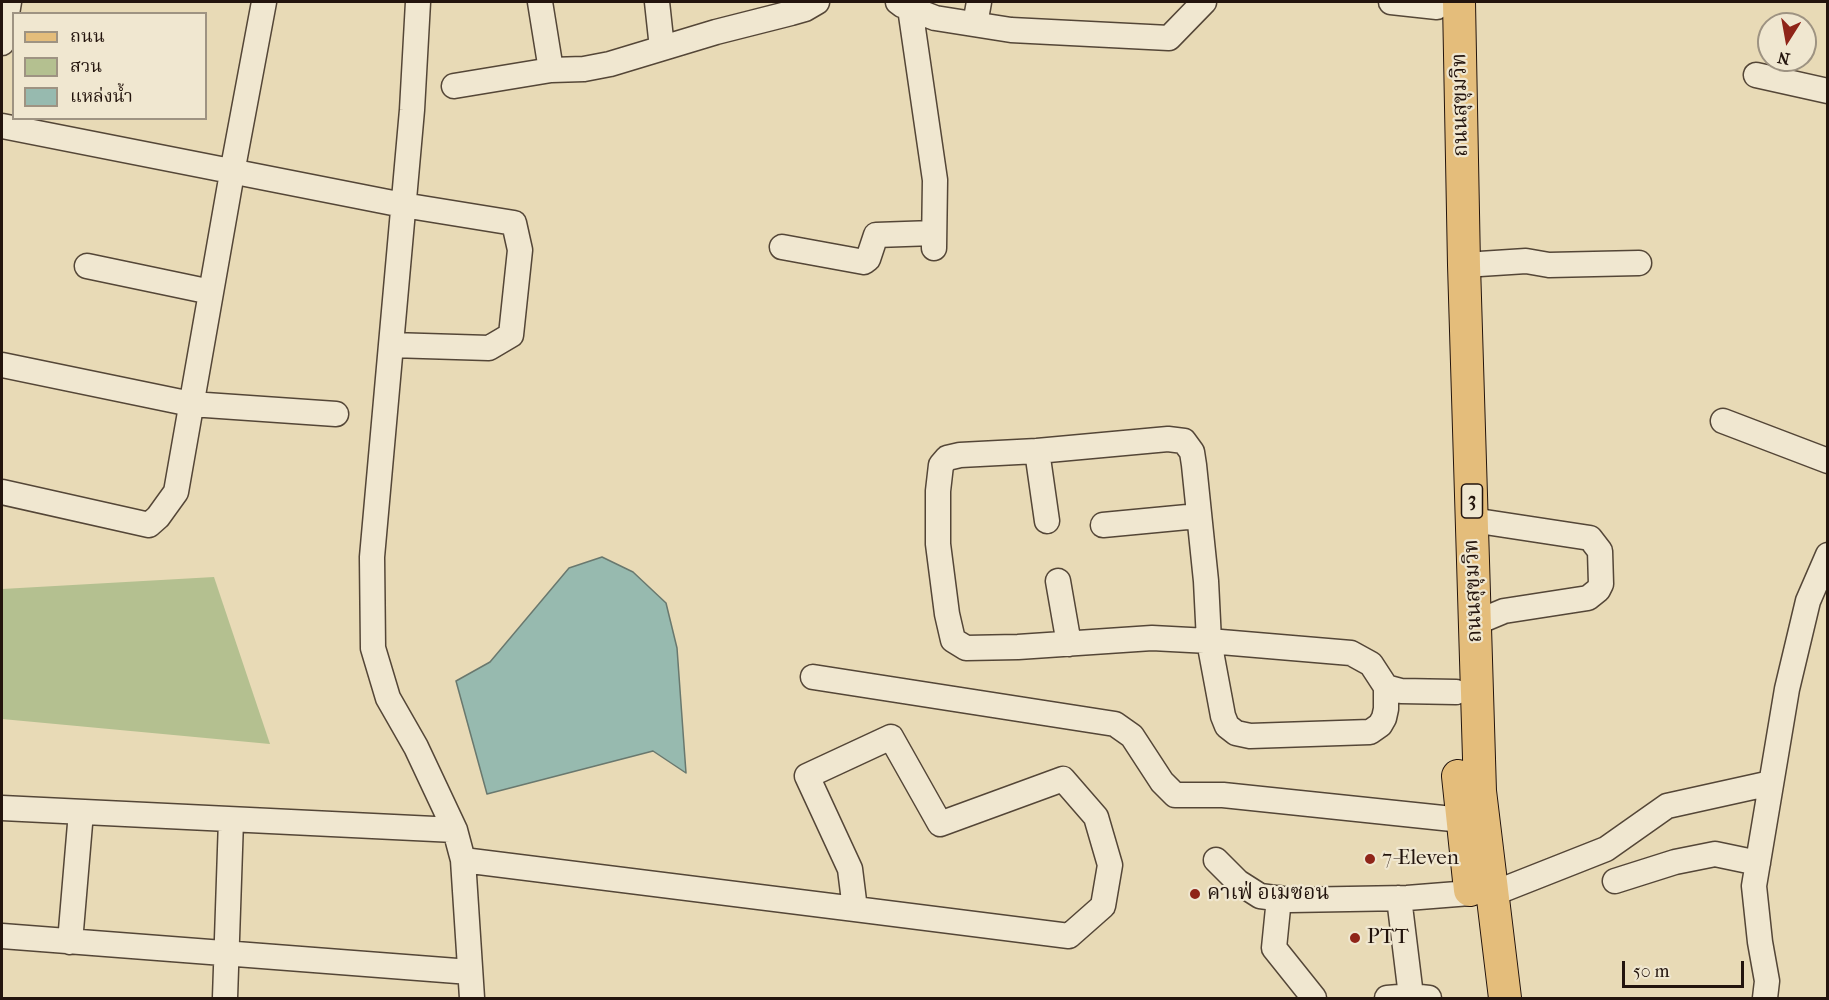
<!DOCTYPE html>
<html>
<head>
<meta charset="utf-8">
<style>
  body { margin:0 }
  #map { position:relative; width:1829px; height:1000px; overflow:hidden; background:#e8dab6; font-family:"IM FELL French Canon","Noto Serif Thai",serif }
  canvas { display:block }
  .frame { position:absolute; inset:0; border:3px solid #23140d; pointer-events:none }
  .legend { position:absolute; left:12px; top:12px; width:195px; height:108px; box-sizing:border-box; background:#f0e7d0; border:2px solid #9e9382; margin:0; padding:8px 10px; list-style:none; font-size:18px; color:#23140d }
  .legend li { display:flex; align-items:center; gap:12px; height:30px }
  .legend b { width:30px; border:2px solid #9e9382 }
  .north { position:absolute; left:1757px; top:12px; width:60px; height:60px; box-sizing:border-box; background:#f0e7d0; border:2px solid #9e9382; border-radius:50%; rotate:191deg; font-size:16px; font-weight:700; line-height:24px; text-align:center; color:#23140d }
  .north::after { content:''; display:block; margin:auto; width:21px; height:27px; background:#8f2418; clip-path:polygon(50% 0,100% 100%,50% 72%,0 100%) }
  .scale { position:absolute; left:1622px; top:961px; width:122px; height:27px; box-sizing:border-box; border:3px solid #23140d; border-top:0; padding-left:8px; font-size:18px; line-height:21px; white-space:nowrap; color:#23140d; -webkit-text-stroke:4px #f0e7d0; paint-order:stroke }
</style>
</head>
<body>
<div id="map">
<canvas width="1829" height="1000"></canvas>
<div class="frame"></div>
<ul class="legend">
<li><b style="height:8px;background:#e4bd7b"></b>ถนน</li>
<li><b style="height:16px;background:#b4c090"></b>สวน</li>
<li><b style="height:16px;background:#97baaf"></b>แหล่งน้ำ</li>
</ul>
<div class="north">N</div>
<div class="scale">50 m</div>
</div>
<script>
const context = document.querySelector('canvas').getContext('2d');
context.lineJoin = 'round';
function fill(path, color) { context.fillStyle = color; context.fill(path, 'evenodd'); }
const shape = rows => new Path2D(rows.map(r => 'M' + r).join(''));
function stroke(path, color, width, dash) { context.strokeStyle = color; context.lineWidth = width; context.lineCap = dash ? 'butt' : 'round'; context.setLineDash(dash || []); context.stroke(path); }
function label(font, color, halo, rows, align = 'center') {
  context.font = font + ' "IM FELL French Canon","Noto Serif Thai",serif'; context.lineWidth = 4.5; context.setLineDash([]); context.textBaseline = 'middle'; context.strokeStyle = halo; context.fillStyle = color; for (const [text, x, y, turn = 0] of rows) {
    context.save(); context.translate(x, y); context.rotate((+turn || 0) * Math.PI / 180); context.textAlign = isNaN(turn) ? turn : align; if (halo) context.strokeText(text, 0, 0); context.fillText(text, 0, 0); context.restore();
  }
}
const green = shape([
  [214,577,270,744,2,719,2,589]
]);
const water = shape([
  [602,557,633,572,666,603,677,648,686,773,653,751,487,794,456,681,490,662,569,568,602,557]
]);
const minor = shape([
  [418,2,412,110,372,557,373,648,388,698,416,747,455,830,463,860,472,998],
  [540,2,551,70],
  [657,2,662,48],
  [898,2,902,5,935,18,1011,30,1169,38,1204,2],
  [1391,2,1437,7],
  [910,8,935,180,934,248],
  [975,24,979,2],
  [2,43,9,2],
  [1756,75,1828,91],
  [454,86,551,70,584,69,610,64,716,32,791,13,805,9,817,2],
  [2,126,403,205,514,223,520,250,511,335,489,348,391,345],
  [782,247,864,262,868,259,876,235,934,233],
  [1464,265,1526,261,1549,265,1639,263],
  [87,266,211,292],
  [2,365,191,404,336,414],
  [1723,421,1828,461],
  [1037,451,1047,521],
  [2,492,149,525,158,517,176,492,232,173,264,2],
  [1472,520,1590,538,1600,551,1601,584,1598,590,1588,598,1504,611,1475,623],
  [1103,525,1198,516],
  [1058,581,1069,644],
  [813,677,1115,724,1132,736,1162,782,1175,795,1223,795,1462,820],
  [1386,687,1386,709,1384,718,1380,725,1370,732,1250,736,1236,733,1227,726,1223,716,1209,641,1206,581,1194,465,1192,452,1184,441,1168,439,1037,451,960,455,947,458,941,465,938,491,938,544,947,614,953,640,966,648,1018,647,1152,638,1209,641,1351,653,1371,664,1386,687,1401,691,1456,692],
  [2,808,455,830],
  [463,860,855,909,1069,936,1103,906,1110,865,1096,817,1063,779,940,824,891,737,807,776,850,869,855,909],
  [1216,860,1238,882,1260,896,1290,900,1407,898,1470,893],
  [1615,881,1675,862,1715,854,1758,863],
  [1492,894,1606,849,1667,806,1771,783],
  [1279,898,1274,948,1314,998],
  [1399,898,1411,996],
  [2,936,470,972],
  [70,942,81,812],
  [225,998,231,820],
  [1387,998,1411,996,1429,998],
  [1765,998,1767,981,1760,942,1754,886,1787,689,1808,601,1828,555]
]);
const major = shape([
  [1459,2,1464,265,1480,791,1505,998],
  [1458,776,1470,890]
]);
const markers = [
  [1370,859,6,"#8f2418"],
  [1195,894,6,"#8f2418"],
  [1355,938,6,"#8f2418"]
];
const shields = [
  [1472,501,21]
];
const shieldNames = [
  ["3",1472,501]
];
const streetNames = [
  ["ถนนสุขุมวิท",1461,105,-91],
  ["ถนนสุขุมวิท",1474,591,-92]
];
const poiNames = [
  ["7-Eleven",1382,859],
  ["คาเฟ่ อเมซอน",1207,894],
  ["PTT",1367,938]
];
fill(green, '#b4c090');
fill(water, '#97baaf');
stroke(water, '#69786e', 1.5);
stroke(minor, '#544637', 27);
stroke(major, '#23140d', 34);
stroke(minor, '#f0e7d0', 24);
stroke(major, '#e4bd7b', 32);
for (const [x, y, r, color] of markers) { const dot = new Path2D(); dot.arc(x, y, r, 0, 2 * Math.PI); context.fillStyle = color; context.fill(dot); stroke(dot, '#f0e7d0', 2); }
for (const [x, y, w] of shields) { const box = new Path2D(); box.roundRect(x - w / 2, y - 17, w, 34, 4.5); context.fillStyle = '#f0e7d0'; context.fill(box); stroke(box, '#23140d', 1.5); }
label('bold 20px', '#23140d', null, shieldNames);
label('21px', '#23140d', '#f0e7d0', streetNames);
label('21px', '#23140d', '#f0e7d0', poiNames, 'left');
</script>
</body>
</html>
